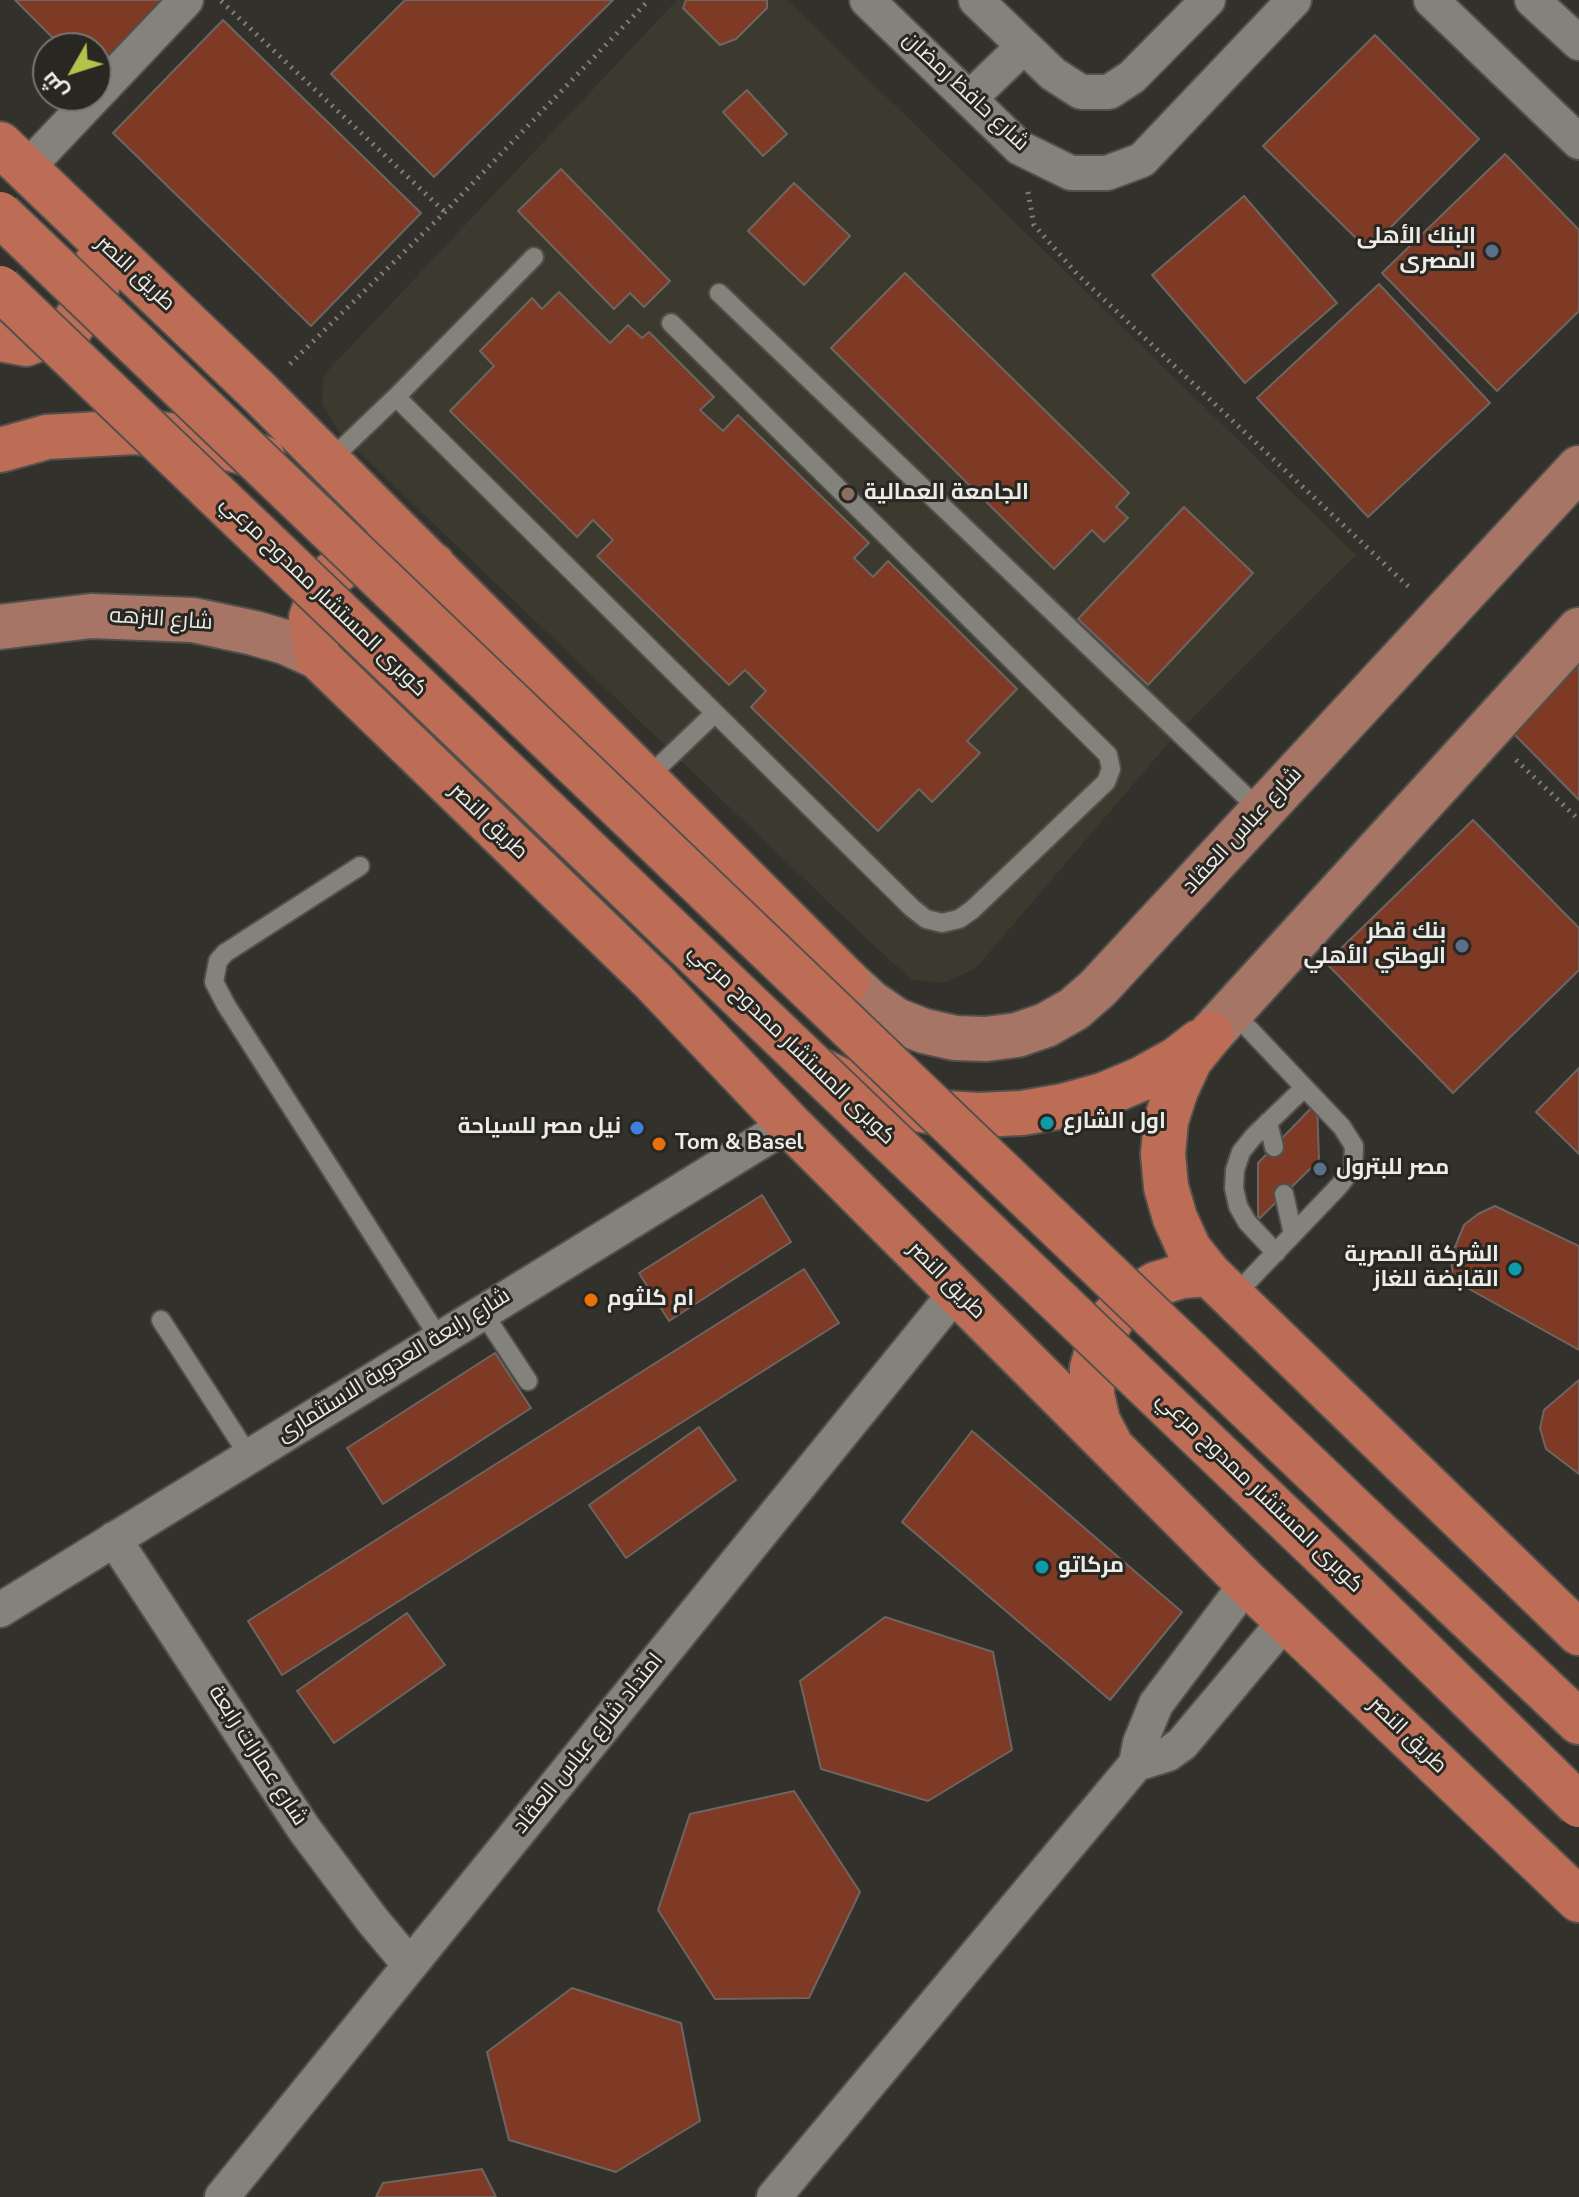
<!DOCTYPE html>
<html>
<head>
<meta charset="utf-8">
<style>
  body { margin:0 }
  #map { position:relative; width:1579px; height:2197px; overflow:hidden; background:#32312b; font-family:"Nunito Sans",Cairo,sans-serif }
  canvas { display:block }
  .north { position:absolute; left:32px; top:32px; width:80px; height:80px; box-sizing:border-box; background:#282721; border:2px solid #767570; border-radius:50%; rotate:231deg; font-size:22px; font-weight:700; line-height:32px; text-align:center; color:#ecebe7 }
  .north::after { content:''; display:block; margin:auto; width:28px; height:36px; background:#b2c24b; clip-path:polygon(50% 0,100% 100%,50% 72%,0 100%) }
</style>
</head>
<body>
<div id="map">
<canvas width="1579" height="2197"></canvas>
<div class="north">ش</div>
</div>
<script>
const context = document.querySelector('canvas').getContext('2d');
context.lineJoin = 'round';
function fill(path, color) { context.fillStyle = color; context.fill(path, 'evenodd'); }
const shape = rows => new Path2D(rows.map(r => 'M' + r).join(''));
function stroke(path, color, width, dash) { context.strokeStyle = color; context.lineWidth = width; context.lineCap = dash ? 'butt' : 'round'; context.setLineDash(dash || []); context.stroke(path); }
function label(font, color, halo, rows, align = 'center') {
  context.font = font + ' "Nunito Sans",Cairo,sans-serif'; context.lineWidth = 6; context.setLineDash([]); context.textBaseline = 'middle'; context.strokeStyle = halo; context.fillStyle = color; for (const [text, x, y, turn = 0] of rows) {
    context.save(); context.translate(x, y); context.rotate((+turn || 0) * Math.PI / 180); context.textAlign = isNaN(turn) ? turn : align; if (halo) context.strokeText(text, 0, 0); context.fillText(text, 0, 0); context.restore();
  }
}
const built = shape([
  [677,0,787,0,1356,555,1178,732,976,968,944,983,912,980,870,942,340,434,322,404,323,376]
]);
const building = shape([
  [15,0,181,0,96,81,96,48,63,48,15,0],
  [405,0,613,0,434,177,331,74,405,0],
  [686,0,767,0,767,8,736,39,720,45,683,8,686,0],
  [223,20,421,213,311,326,113,133,223,20],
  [1375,35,1479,139,1368,250,1263,146,1375,35],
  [747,90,787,134,763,156,723,112,747,90],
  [1505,154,1579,230,1579,311,1497,391,1382,273,1505,154],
  [561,169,670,281,644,307,630,293,614,309,518,211,561,169],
  [794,183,850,236,804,285,748,231,794,183],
  [1244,196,1337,303,1245,383,1152,275,1244,196],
  [905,273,1129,493,1116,507,1128,518,1104,542,1092,530,1054,569,831,348,905,273],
  [1379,284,1490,403,1368,517,1257,398,1379,284],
  [559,292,610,343,628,325,642,338,649,332,714,397,700,410,723,431,738,415,869,543,854,558,873,577,888,561,1017,689,967,741,980,753,932,802,919,789,878,831,751,707,766,691,745,670,729,685,597,556,613,540,593,520,577,537,450,411,494,366,480,351,532,298,542,309,559,292],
  [1184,507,1253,573,1148,685,1078,619,1184,507],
  [1579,664,1579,800,1511,731,1579,664],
  [1473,820,1579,928,1579,970,1453,1093,1326,963,1473,820],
  [1579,1068,1579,1154,1536,1112,1579,1068],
  [1317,1102,1319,1160,1258,1220,1258,1163,1317,1102],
  [762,1195,791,1242,669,1321,639,1273,762,1195],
  [1495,1206,1579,1246,1579,1350,1453,1280,1451,1257,1464,1225,1478,1214,1495,1206],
  [804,1269,839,1323,282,1675,248,1621,804,1269],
  [495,1353,531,1408,383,1504,347,1448,495,1353],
  [1579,1380,1579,1474,1546,1449,1540,1428,1544,1410,1579,1380],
  [699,1427,736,1480,626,1558,589,1505,699,1427],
  [972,1431,1182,1612,1110,1700,902,1522,972,1431],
  [407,1613,445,1665,334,1743,297,1691,407,1613],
  [885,1617,993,1652,1012,1750,928,1801,821,1769,800,1681,885,1617],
  [794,1791,860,1892,809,1998,715,1999,658,1910,690,1814,794,1791],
  [572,1988,681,2023,700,2121,616,2172,509,2140,487,2052,572,1988],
  [482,2169,496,2197,376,2197,383,2183,482,2169]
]);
const path = shape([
  [221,1,445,212],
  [1028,192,1034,225,1077,274,1411,589],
  [290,364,445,212,649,0],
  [1516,760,1579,820]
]);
const lane = shape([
  [719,293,1261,811],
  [396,397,912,908,926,919,942,923,959,919,972,910,1106,782,1111,769,1108,755,671,323],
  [329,461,396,397,534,257],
  [646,779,715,713],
  [360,866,225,953,218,961,214,982,226,1005,439,1338],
  [1232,1011,1342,1127,1354,1146,1353,1168,1339,1186,1233,1297],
  [1268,1122,1274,1147],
  [1284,1194,1293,1234],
  [1276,1253,1247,1222,1238,1206,1234,1188,1235,1170,1241,1152,1253,1137,1304,1088],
  [482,1311,528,1381],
  [161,1320,249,1456]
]);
const street = shape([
  [867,0,1020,148,1071,173,1107,173,1142,160,1294,0],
  [976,0,1053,74,1081,92,1109,92,1132,77,1208,0],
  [1431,0,1579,142],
  [1532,0,1579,43],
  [96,95,186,0],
  [969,99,1023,47],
  [26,169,95,96],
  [114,1539,304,1829,373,1921,410,1965],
  [0,1610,789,1124],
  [1136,1764,1168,1754,1182,1744,1286,1620],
  [222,2197,957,1291],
  [774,2197,1136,1764,1140,1743,1156,1704,1247,1583]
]);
const primary = shape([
  [0,627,91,616,193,620,254,633,285,642,318,657],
  [847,981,870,1002,896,1020,924,1031,955,1038,986,1039,1017,1035,1046,1025,1074,1009,1098,988,1579,468],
  [1211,1034,1579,630]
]);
const highway = shape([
  [0,144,260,393,847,981],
  [0,339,26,344,72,326,98,284,96,264],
  [0,450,47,437,134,432,189,437,263,458],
  [433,565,395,551,356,556,325,580,311,618,318,657,653,981,789,1124,1247,1583,1579,1900],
  [1211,1034,1190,1060,1176,1090,1166,1121,1163,1154,1166,1187,1175,1218,1189,1249,1209,1274,1579,1633],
  [824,1072,889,1104,933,1112,977,1115,1022,1113,1063,1106,1103,1095,1141,1079,1177,1059,1199,1042],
  [1109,1442,1098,1421,1092,1395,1092,1368,1100,1341,1113,1317,1133,1298,1156,1284,1182,1276,1209,1274],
  [1367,1522,1579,1722]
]);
const highwayBridge = shape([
  [0,214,1367,1522],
  [0,288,1334,1565,1579,1805]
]);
const markers = [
  [1492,251,8,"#5c6f8a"],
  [848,494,8,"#8d6e63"],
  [1462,946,8,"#5c6f8a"],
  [1047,1123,8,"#0f9aa8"],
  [637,1128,8,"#3f7fe0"],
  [659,1144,8,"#e8710a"],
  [1320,1169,8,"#5c6f8a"],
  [1515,1269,8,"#0f9aa8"],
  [591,1300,8,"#e8710a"],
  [1042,1567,8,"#0f9aa8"]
];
const streetNames = [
  ["شارع حافظ رمضان",965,92,43],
  ["طريق النصر",135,274,43],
  ["كوبرى المستشار ممدوح مرعي",323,597,44],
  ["شارع النزهه",161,620,4],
  ["طريق النصر",488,822,44],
  ["شارع عباس العقاد",1243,831,-47],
  ["كوبرى المستشار ممدوح مرعي",791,1045,44],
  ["طريق النصر",946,1281,45],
  ["شارع رابعة العدوية الاستثمارى",394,1366,-32],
  ["كوبرى المستشار ممدوح مرعي",1259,1493,44],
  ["طريق النصر",1407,1736,44],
  ["امتداد شارع عباس العقاد",589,1744,-51],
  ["شارع عمارات رابعة",257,1756,57]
];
const poiNames = [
  ["البنك الأهلى",1476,238,"right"],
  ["المصرى",1476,263,"right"],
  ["الجامعة العمالية",864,494],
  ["بنك قطر",1446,933,"right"],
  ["الوطني الأهلي",1446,958,"right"],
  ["اول الشارع",1063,1123],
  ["نيل مصر للسياحة",621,1128,"right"],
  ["Tom & Basel",675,1144],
  ["مصر للبترول",1336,1169],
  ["الشركة المصرية",1499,1256,"right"],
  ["القابضة للغاز",1499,1281,"right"],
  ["ام كلثوم",607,1300],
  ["مركاتو",1058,1567]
];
fill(built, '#3c3a2e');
fill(building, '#7e3a24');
stroke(building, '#6d6562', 2);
stroke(lane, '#51504b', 22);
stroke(street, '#51504b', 38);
stroke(primary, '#51504b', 48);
stroke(highway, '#51504b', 48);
stroke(path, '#7f7e78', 5, [2, 6]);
stroke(lane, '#83827b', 18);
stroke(street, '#83827b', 34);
stroke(primary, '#a67565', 44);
stroke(highway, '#bd6c56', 44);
stroke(highwayBridge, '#51504b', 48, []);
stroke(highwayBridge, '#bd6c56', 44);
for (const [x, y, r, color] of markers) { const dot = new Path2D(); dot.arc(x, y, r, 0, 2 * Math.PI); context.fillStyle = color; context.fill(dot); stroke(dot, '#282721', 3); }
label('22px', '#ecebe7', '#282721', streetNames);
label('bold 22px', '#ecebe7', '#282721', poiNames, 'left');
</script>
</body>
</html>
